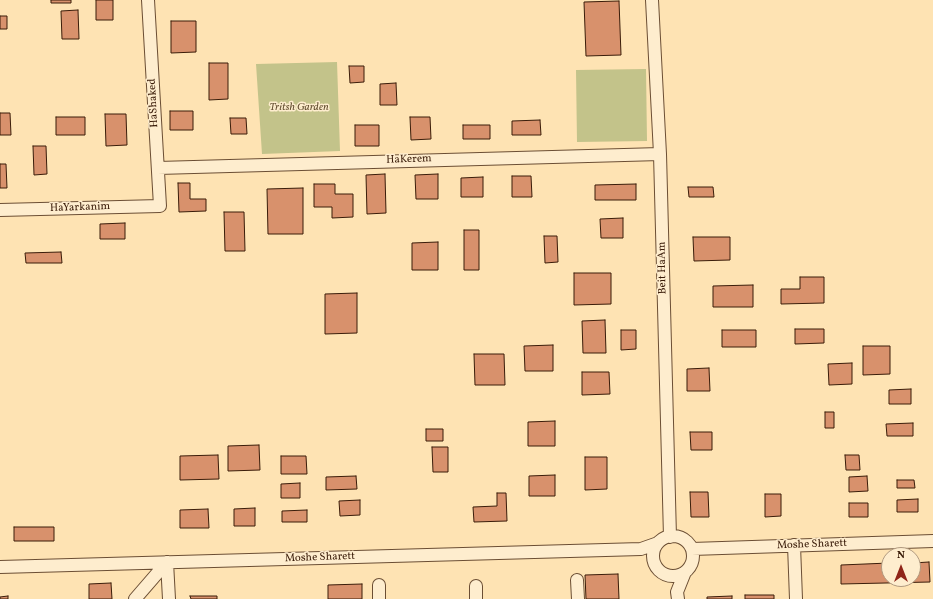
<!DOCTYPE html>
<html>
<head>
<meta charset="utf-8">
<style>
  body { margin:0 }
  #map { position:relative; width:933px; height:599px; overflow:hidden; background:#fee3b3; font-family:Vollkorn,serif }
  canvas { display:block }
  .north { position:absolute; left:881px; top:547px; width:40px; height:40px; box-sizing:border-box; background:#feedce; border:1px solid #b0997f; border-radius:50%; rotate:0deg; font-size:11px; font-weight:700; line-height:16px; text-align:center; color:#3a1c09 }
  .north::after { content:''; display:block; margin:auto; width:14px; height:18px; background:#8f2418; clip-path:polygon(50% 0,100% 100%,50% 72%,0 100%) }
</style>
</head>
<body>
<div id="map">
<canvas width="933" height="599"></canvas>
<div class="north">N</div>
</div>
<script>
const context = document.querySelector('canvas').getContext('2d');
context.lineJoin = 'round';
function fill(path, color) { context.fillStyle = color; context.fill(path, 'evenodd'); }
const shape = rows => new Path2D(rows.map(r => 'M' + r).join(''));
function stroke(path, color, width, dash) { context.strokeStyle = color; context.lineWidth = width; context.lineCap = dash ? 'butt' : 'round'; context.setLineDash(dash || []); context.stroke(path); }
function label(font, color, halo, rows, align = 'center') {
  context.font = font + ' Vollkorn,serif'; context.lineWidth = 3; context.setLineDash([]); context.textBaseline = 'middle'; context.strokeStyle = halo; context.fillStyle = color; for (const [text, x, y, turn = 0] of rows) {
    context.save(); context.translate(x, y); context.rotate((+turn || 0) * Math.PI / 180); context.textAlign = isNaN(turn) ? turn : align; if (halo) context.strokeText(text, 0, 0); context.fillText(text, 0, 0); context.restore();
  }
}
const green = shape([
  [337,62,340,151,262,154,256,64],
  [646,69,647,141,577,142,576,70]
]);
const building = shape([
  [51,0,71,0,71,3,51,3,51,0],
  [96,0,113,0,113,20,96,20,96,0],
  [619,1,621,55,586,56,584,2,619,1],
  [78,10,79,39,62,39,61,11,78,10],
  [0,16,7,16,7,29,0,29,0,16],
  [171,21,196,21,196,52,171,53,171,21],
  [209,63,228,63,228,99,209,100,209,63],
  [349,66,364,66,364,82,350,83,349,66],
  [396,83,397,105,380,105,380,84,396,83],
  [170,111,193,111,193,130,170,130,170,111],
  [0,113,10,113,11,135,0,135,0,113],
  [105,114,126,114,127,145,106,146,105,114],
  [56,117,85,117,85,135,56,135,56,117],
  [410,117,430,117,431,139,411,140,410,117],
  [230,118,246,118,247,134,231,134,230,118],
  [540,120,541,135,512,135,512,121,540,120],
  [355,125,379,125,379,146,355,146,355,125],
  [463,125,490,125,490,139,463,139,463,125],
  [33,146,46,146,47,174,34,175,33,146],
  [0,164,6,164,7,188,0,188,0,164],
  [385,174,386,213,367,214,366,175,385,174],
  [438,174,438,199,416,199,415,175,438,174],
  [512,176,531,176,532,197,512,197,512,176],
  [483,177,483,197,461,197,461,178,483,177],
  [178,183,190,183,190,199,206,199,206,211,179,212,178,183],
  [314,184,335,184,335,194,353,194,353,217,332,218,332,207,314,207,314,184],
  [636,184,636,200,595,200,595,185,636,184],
  [688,187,713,187,714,197,689,197,688,187],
  [303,188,303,234,268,234,267,189,303,188],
  [224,212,244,212,245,251,225,251,224,212],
  [623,218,623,238,601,238,600,219,623,218],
  [125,223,125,239,100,239,100,224,125,223],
  [464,230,479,230,479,270,464,270,464,230],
  [544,236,557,236,558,262,545,263,544,236],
  [693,237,730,237,730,260,694,261,693,237],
  [438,242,438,270,412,270,412,243,438,242],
  [61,252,62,263,26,263,25,253,61,252],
  [574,273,611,273,611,304,574,305,574,273],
  [800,277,824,277,824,303,781,304,781,289,800,289,800,277],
  [753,285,753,307,713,307,713,286,753,285],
  [357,293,357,333,325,334,325,294,357,293],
  [605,320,606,353,583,353,582,321,605,320],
  [795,329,824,329,824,343,795,344,795,329],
  [621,330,636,330,636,349,621,350,621,330],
  [722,330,756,330,756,347,722,347,722,330],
  [553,345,553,371,525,371,524,346,553,345],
  [863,346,890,346,890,374,863,375,863,346],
  [474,354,504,354,505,385,475,385,474,354],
  [852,363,852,384,829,385,828,364,852,363],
  [709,368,710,391,687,391,687,369,709,368],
  [582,372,609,372,610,394,582,395,582,372],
  [911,389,911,404,889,404,889,390,911,389],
  [825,412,834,412,834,428,825,428,825,412],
  [555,421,555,446,528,446,528,422,555,421],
  [913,423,913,436,887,436,886,424,913,423],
  [426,429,443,429,443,441,426,441,426,429],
  [690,432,712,432,712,450,691,450,690,432],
  [259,445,260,470,228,471,228,446,259,445],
  [432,447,448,447,448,472,433,472,432,447],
  [218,455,219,479,180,480,180,456,218,455],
  [845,455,859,455,860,470,846,470,845,455],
  [281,456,306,456,307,474,281,474,281,456],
  [585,457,607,457,607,489,585,490,585,457],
  [555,475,555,496,529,496,529,476,555,475],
  [356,476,357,489,326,490,326,477,356,476],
  [867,476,868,491,849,492,849,477,867,476],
  [897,480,914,480,915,488,897,488,897,480],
  [300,483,300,498,281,498,281,484,300,483],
  [690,492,708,492,709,517,691,517,690,492],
  [497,493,506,493,507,521,474,522,473,507,497,506,497,493],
  [765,494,781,494,781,516,765,517,765,494],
  [918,499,918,512,897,512,897,500,918,499],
  [360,500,360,515,340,516,339,501,360,500],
  [849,503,868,503,868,517,849,517,849,503],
  [255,508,255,526,234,526,234,509,255,508],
  [208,509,209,528,180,528,180,510,208,509],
  [307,510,307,522,282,522,282,511,307,510],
  [14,527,54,527,54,541,14,541,14,527],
  [929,562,930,582,841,584,841,565,889,563,889,579,913,579,913,563,929,562],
  [618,574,619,599,586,599,585,575,618,574],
  [111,583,112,599,89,599,89,584,111,583],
  [362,584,362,599,328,599,328,585,362,584],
  [745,595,774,595,774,599,745,599,745,595],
  [8,596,8,599,0,599,0,597,8,596],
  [190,596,217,596,217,599,191,599,190,596],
  [732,596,732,599,707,599,707,597,732,596]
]);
const minor = shape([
  [652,0,660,154,670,537],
  [158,168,660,154],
  [0,210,160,206,148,0],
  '653 556a20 20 0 1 1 40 0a20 20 0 1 1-40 0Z',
  [794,545,796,599],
  [692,549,933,541],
  [167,562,169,599],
  [0,567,641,549,658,543],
  [577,580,578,599],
  [476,586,476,599],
  [135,599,167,562],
  [379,599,379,585],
  [678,599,677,592,685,572]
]);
const streetNames = [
  ["HaShaked",154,103,-93],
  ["HaKerem",409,160,-2],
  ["HaYarkanim",80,208,-2],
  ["Beit HaAm",663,268,-91],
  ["Moshe Sharett",812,545,-2],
  ["Moshe Sharett",320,558,-2]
];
const parkNames = [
  ["Tritsh Garden",299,108]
];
fill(green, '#c3c38a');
fill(building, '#d8916c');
stroke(building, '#3a1c09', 1);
stroke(minor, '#6b4e34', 14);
stroke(minor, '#feedce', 12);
label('11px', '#3a1c09', '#feedce', streetNames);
label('italic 11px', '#634e30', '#feedce', parkNames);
</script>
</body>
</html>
